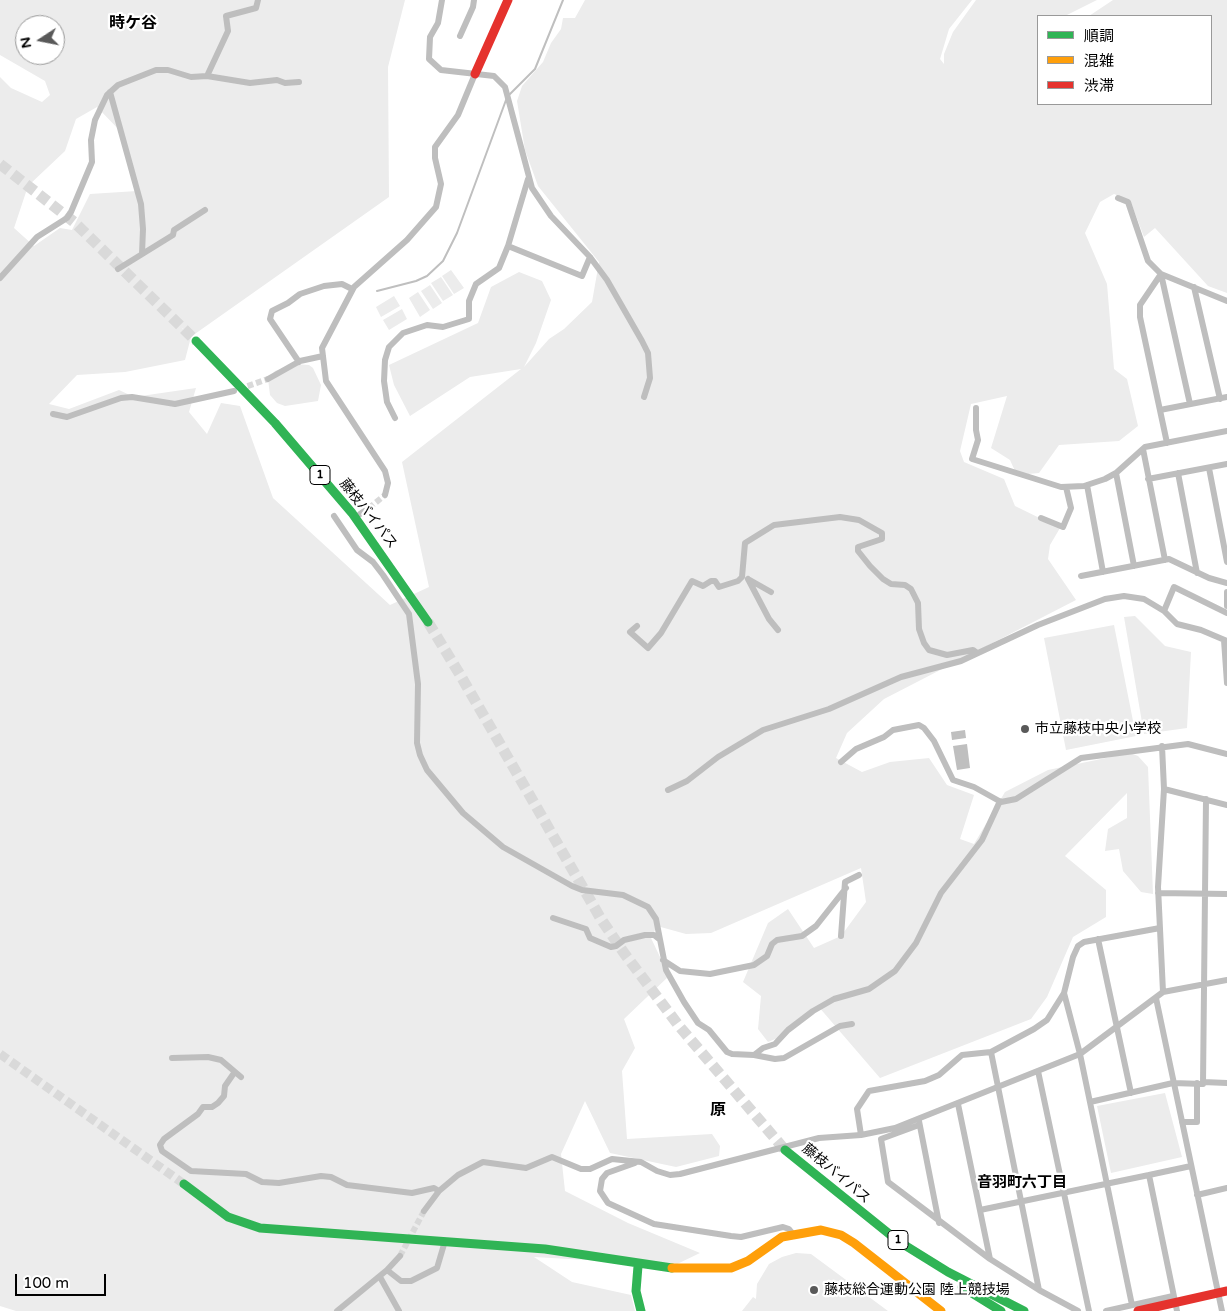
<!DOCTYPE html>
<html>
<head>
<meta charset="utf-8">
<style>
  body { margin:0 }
  #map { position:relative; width:1227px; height:1311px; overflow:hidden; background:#fff; font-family:"Varela Round","Noto Sans JP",sans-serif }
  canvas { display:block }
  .legend { position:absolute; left:1037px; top:15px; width:175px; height:90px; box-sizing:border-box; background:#fff; border:1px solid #999; margin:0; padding:6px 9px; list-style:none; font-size:15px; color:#000 }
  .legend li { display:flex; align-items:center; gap:10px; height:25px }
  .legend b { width:25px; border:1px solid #999 }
  .north { position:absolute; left:15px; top:15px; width:50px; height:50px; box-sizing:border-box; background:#fff; border:1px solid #999; border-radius:50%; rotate:259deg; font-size:14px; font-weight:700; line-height:20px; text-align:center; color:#000 }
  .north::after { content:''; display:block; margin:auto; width:18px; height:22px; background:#595959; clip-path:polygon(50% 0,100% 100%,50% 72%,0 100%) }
  .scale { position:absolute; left:15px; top:1274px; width:91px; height:22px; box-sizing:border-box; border:2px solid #000; border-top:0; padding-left:6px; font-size:15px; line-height:18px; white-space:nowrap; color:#000; -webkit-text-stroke:4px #fff; paint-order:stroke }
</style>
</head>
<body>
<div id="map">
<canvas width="1227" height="1311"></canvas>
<ul class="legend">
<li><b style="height:6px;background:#30b455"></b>順調</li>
<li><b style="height:6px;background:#ff9f0a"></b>混雑</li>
<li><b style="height:6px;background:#e5322d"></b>渋滞</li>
</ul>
<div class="north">N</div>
<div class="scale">100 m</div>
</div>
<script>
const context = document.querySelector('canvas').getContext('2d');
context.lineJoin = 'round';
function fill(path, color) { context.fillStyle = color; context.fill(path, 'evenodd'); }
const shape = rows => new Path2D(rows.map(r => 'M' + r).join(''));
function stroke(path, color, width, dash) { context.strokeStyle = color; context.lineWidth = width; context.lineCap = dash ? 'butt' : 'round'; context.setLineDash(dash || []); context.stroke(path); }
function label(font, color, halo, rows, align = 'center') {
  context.font = font + ' "Varela Round","Noto Sans JP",sans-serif'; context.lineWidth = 4.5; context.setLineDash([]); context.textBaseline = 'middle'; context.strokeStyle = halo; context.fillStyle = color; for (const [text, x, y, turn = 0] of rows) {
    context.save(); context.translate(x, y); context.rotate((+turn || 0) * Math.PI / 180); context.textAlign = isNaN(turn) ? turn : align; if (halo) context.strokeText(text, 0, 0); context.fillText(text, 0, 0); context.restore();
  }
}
const green = shape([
  [0,0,405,0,388,67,389,197,192,336,181,327,191,337,185,360,125,372,77,375,49,404,69,409,119,390,134,397,196,388,189,412,207,434,221,403,240,406,273,498,390,605,429,587,402,462,521,369,470,377,410,416,394,385,389,365,478,323,491,287,519,272,542,281,551,300,536,343,524,367,549,339,564,329,592,302,599,262,538,186,525,150,517,101,522,86,543,62,551,43,561,29,563,18,575,18,585,0,972,0,949,29,940,59,944,64,944,54,953,32,976,0,1097,0,1065,16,1038,16,1038,104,1211,104,1211,16,1089,16,1113,0,1227,0,1227,293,1208,286,1155,228,1144,237,1130,200,1114,194,1100,202,1085,233,1107,284,1114,369,1127,379,1138,426,1119,441,1059,445,1039,473,1028,474,1015,471,1010,460,991,448,1007,396,971,404,960,451,964,462,1004,479,1015,506,1060,528,1050,545,1048,559,1076,600,884,699,847,733,836,758,862,772,890,762,929,758,947,785,974,795,960,839,974,844,1005,792,1048,770,1130,753,1138,756,1148,767,1153,894,1141,892,1123,871,1119,849,1105,851,1108,829,1127,818,1127,793,1065,856,1106,890,1106,917,1073,937,1047,997,1031,1019,880,1078,818,1006,780,1037,768,1042,758,1029,761,996,743,982,768,923,788,909,814,948,841,936,866,902,861,868,711,933,686,934,657,926,651,938,669,976,624,1019,635,1048,622,1071,627,1139,712,1134,720,1146,719,1156,676,1167,610,1153,585,1101,561,1154,565,1191,628,1223,700,1253,675,1265,534,1257,572,1282,631,1295,635,1311,16,1311,0,1306,0,77,11,88,42,102,50,95,45,81,0,55],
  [25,25,55,25,55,55,25,55],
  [97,107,123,134,137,191,90,194,72,230,60,228,34,246,14,228,28,186,65,151,76,119],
  [451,270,464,288,454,294,442,276],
  [441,277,453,295,443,301,431,283],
  [430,285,442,303,433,309,421,291],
  [418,292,430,310,420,317,409,298],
  [394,296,400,306,381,317,376,307],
  [402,309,407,319,389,330,383,320],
  [295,364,309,365,313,368,321,385,318,401,285,406,277,403,270,395,268,379,275,371],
  [1135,616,1165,646,1191,652,1187,728,1144,734,1124,617],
  [1114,625,1136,736,1066,750,1044,638],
  [1165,1093,1182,1157,1111,1173,1097,1106],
  [796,1253,811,1254,888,1311,742,1311,753,1297,756,1299,757,1284,769,1264,782,1257]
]);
const water = shape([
  [965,730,966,738,952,740,951,732],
  [967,744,970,768,957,770,953,746]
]);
const stream = shape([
  [508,96,535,69,563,0],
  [377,291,416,281,427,276,443,261,457,233,506,100]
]);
const streetTunnel = shape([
  [239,389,268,379],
  [369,508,385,495],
  [400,1256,424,1211]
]);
const secondaryTunnel = shape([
  [0,1054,184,1184]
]);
const highwayTunnel = shape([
  [0,164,74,222,196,341],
  [428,622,462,678,601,919,624,953,679,1026,785,1150]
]);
const street = shape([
  [442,0,438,23,430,37,429,59,441,70,494,76,505,87,532,188,551,216,590,257,607,280,642,341,648,353,650,378,644,397],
  [460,36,473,7,474,0],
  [207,76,250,83,277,80,285,83,299,82],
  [110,92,141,204,143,229,142,254],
  [1118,198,1128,202,1148,261,1161,274,1227,301],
  [508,246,582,276,590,257],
  [118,269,173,235,174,230,205,210],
  [1161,274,1140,305,1140,317,1167,443],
  [1161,274,1190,404],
  [0,278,37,237,67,218,71,212,92,162,91,140,95,120,107,95,118,85,156,70,168,70,191,77,207,76,228,31,226,16,256,8,258,0],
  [1194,287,1220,399],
  [299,362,270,319,272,311,288,303,300,294,324,286,342,284,352,289],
  [268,379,300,361,323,356],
  [976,408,976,430,978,440,972,459,1061,487,1084,486,1105,479,1116,473,1145,447,1227,431],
  [1160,410,1227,397],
  [53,414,67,417,121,398,132,397,175,404,234,391],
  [395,418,387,402,384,381,385,360,389,347,403,333,427,325,443,327,469,319,469,301,476,284,499,268,508,246,528,179],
  [1143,449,1165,560],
  [1209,468,1227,562],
  [1116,473,1134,566],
  [1178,473,1197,573],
  [1148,479,1227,464],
  [1087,485,1103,572],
  [385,495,388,483,385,471,326,381,322,348,354,287,407,240,436,207,441,184,435,158,435,147,458,115,475,74],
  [360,514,369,508],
  [334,516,357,550,373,562,383,575,409,614,418,684,417,743,420,755,427,770,463,813,503,847,572,886,582,890,623,895,648,907,656,919,666,970,684,1002,698,1023,709,1030,727,1052,732,1054,754,1055,763,1048,775,1044,788,1030,813,1011,834,999,869,989,895,971,916,943,941,893,982,840,1000,801],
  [1041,518,1063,527,1071,508,1066,487],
  [1081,576,1169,559,1209,578,1227,583],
  [748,579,769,619,778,630],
  [748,579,771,592],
  [1227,592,1227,606],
  [1164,611,1174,587,1227,613],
  [637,626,630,632,648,648,661,633,692,581,703,586,711,581,715,581,719,587,738,581,742,577,745,543,774,525,840,517,859,520,882,533,882,539,858,547,858,551,870,566,883,579,891,584,905,585,911,589,918,603,919,629,924,643,929,650,947,655,973,650,977,653],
  [1224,640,1227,683],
  [1162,746,1164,789,1158,887,1163,992],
  [841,762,856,749,884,737,893,730,919,725,924,728,934,741,953,780,974,787,1001,802,1016,799,1081,758,1188,744,1227,754],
  [1164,789,1227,805],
  [668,790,687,781,718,757,763,730,829,709,901,677,961,661,1038,625,1105,599,1124,596,1144,599,1164,611,1177,624,1201,630,1227,641],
  [1158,893,1227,894],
  [553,918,586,929,590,938,611,947,616,946,624,940,645,935,654,935,659,939],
  [841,936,845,882,859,875],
  [1098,939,1131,1093],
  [663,960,680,971,710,974,754,965,767,956,772,944,777,940,802,936,816,926,846,888],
  [1064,993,1080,1054,1132,1305],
  [1156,998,1222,1311],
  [991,1052,1039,1290],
  [754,1055,775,1059,784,1058,840,1026,852,1024],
  [172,1058,208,1057,221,1060,241,1077],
  [1038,1071,1089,1311],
  [234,1073,225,1086,224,1096,218,1103,212,1107,203,1107,198,1114,164,1139,160,1145,162,1151,191,1171,246,1174,262,1182,279,1183,321,1176,331,1177,347,1185,412,1193,434,1188,439,1191,458,1175,483,1162,526,1168,552,1157,581,1169,590,1169,612,1159,641,1162,657,1171,670,1175,680,1174,819,1138,861,1135,895,1128,1080,1054,1163,992,1227,980],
  [1203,1082,1227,1083],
  [1090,1102,1173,1083,1203,1084,1206,799],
  [958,1104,990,1259],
  [919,1121,939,1223],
  [1182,1122,1197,1122,1197,1083],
  [919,1125,881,1139,888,1182,990,1259,1039,1290,1078,1311],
  [861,1135,857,1109,869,1091,925,1081,939,1075,962,1055,991,1052,1034,1029,1047,1020,1064,993,1073,957,1078,946,1084,942,1160,928],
  [635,1163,607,1173,602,1179,600,1191,608,1203,654,1224,731,1236,741,1237,783,1227,789,1229,793,1234],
  [1197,1195,1227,1188],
  [980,1210,1149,1175],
  [424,1211,439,1191],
  [387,1270,401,1281,411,1281,437,1268,445,1241],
  [380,1277,399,1311],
  [337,1311,387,1270,400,1256],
  [1106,1311,1173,1296],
  [1177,1311,1149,1175,1191,1166]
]);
const fast = shape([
  [196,341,275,423,352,513,428,622],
  [785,1150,898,1241,948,1272,1024,1311],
  [184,1184,228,1217,260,1228,545,1249,672,1268],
  [638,1266,636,1291,641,1311],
  [962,1287,1001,1311]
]);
const slow = shape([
  [672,1268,731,1268,748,1261,782,1237,821,1230,841,1235,854,1243,941,1311]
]);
const jam = shape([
  [475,74,508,0],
  [1138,1311,1227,1291]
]);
const markers = [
  [1025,729,5,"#595959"],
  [814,1290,5,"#595959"]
];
const shields = [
  [320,475,20],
  [898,1240,20]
];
const shieldNames = [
  ["1",320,475],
  ["1",898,1240]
];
const streetNames = [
  ["藤枝バイパス",368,514,52],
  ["藤枝バイパス",836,1174,40]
];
const poiNames = [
  ["市立藤枝中央小学校",1035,729],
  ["藤枝総合運動公園 陸上競技場",824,1290]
];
const neighbourhoodNames = [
  ["音羽町六丁目",1022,1183]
];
const quarterNames = [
  ["時ケ谷",133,24],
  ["原",718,1111]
];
fill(green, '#ececec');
fill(water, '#bfbfbf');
stroke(stream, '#bfbfbf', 2);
stroke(streetTunnel, '#d9d9d9', 6, [6, 3]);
stroke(secondaryTunnel, '#d9d9d9', 9, [9, 4.5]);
stroke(highwayTunnel, '#d9d9d9', 11, [11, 5.5]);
stroke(street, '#bebebe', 6);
stroke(fast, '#30b455', 9);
stroke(slow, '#ff9f0a', 9);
stroke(jam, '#e5322d', 9);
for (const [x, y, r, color] of markers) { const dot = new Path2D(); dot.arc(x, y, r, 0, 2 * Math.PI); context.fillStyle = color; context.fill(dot); stroke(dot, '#fff', 2); }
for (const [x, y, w] of shields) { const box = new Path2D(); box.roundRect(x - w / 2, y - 9.5, w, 19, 4); context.fillStyle = '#fff'; context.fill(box); stroke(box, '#000', 1); }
label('bold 12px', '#000', null, shieldNames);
label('14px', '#000', '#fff', streetNames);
label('14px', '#000', '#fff', poiNames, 'left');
label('bold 15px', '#000', '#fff', neighbourhoodNames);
label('bold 16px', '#000', '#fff', quarterNames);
</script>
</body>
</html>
